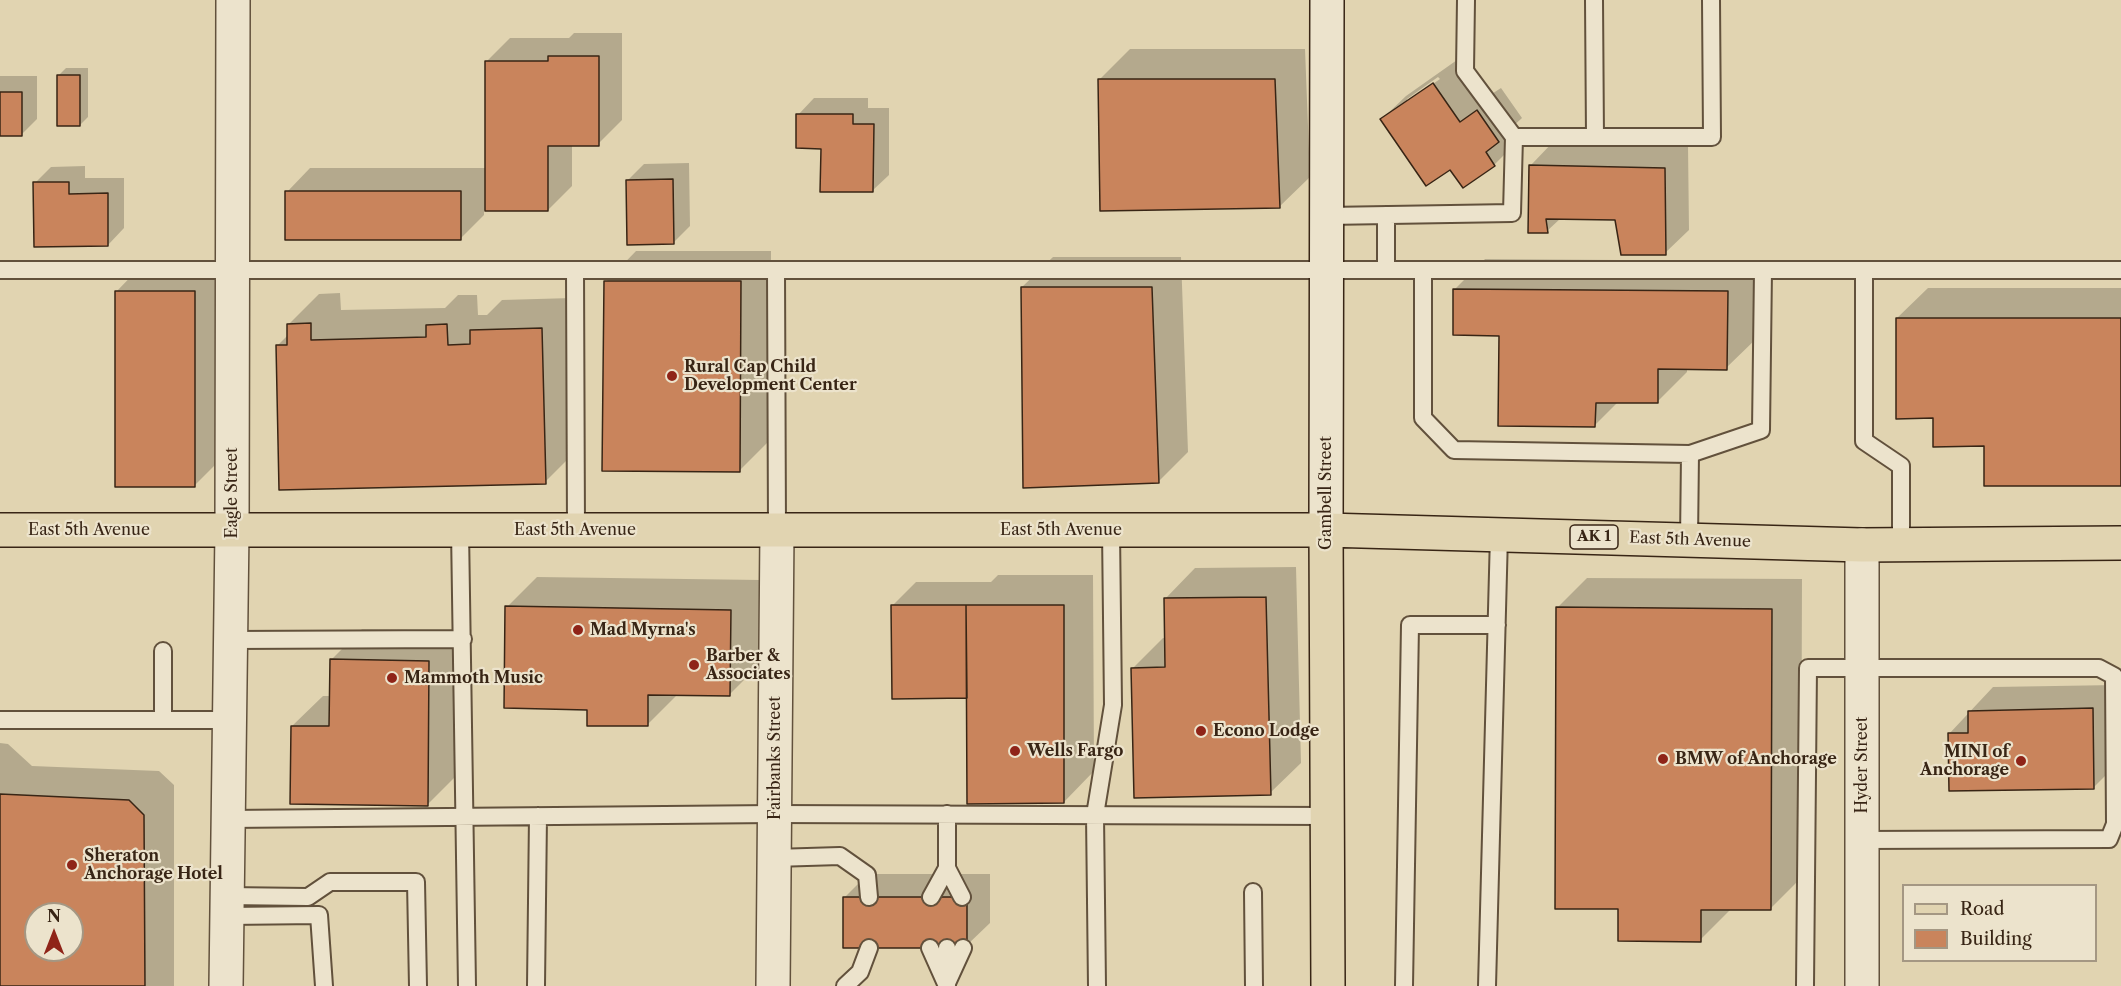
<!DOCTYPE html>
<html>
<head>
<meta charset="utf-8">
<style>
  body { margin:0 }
  #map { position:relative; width:2121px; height:986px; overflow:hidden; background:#e1d4b1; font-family:"Libre Caslon Text",serif }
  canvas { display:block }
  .legend { position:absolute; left:1902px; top:884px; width:195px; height:78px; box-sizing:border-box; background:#ece3cc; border:2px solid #a49783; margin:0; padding:8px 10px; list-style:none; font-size:18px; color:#382515 }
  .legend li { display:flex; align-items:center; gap:12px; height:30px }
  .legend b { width:30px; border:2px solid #a49783 }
  .north { position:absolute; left:24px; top:902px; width:60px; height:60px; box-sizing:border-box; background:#ece3cc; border:2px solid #a49783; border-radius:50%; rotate:0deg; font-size:16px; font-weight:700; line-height:24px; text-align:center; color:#382515 }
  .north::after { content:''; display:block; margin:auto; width:21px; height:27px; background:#8f2418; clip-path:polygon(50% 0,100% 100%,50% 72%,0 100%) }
</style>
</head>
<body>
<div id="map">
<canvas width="2121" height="986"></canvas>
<ul class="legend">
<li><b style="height:8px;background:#e1d4b1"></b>Road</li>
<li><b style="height:16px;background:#c9845c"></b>Building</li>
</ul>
<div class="north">N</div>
</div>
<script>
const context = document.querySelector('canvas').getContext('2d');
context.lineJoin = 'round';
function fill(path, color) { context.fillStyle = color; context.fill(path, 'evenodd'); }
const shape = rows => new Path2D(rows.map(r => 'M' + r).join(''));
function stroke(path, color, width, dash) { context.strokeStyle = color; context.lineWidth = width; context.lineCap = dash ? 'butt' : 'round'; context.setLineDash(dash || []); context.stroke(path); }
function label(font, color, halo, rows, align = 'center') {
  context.font = font + ' "Libre Caslon Text",serif'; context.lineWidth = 4.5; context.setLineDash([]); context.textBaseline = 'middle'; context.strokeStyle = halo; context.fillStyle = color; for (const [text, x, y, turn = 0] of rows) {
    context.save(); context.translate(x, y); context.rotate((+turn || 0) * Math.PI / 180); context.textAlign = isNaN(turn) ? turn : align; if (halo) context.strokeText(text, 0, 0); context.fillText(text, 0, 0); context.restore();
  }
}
const shadow = shape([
  [574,33,622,33,622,120,598,144,572,144,572,186,548,210,484,210,484,215,461,238,287,192,310,168,486,168,486,62,510,38,569,38],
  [1130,49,1305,49,1310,177,1279,207,1100,79],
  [1457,60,1484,99,1501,88,1522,118,1510,129,1518,141,1494,165,1463,186,1450,167,1382,119,1406,96],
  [1438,77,1440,79,1407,102,1407,99],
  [66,68,88,68,88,117,80,125,58,76],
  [0,76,37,76,37,119,21,135,0,135],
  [814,98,868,98,868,108,889,108,889,175,872,191,822,148,798,115],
  [1554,141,1688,145,1689,230,1665,253,1616,219,1561,218,1547,231,1531,165],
  [689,163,690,226,674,242,628,180,644,164],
  [85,166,85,178,124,178,124,228,108,245,35,183,51,167],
  [636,251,771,251,770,440,739,471,606,282],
  [1053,257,1181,257,1188,452,1158,482,1022,287],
  [1485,259,1757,261,1757,338,1726,368,1687,368,1687,372,1657,402,1618,402,1595,425,1455,289],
  [146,261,225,261,225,455,195,485,116,292],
  [1928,288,2121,288,2121,484,1935,417,1897,318],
  [340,293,341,310,445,308,458,295,477,295,478,315,487,315,502,300,572,298,575,452,545,482,277,346,289,334,289,324,319,294],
  [1296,567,1301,763,1270,793,1132,669,1163,638,1166,638,1165,599,1195,568],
  [998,575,1093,575,1094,771,1064,802,892,606,916,582,991,582],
  [537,577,761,580,760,664,729,695,678,694,647,725,588,708,507,607],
  [1587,578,1802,579,1801,878,1770,909,1730,910,1700,940,1620,908,1557,608],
  [362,629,459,631,458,774,428,804,292,726,323,696,331,696,331,660],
  [2116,685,2117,764,2094,787,1949,734,1993,687],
  [0,743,8,744,32,766,159,771,174,785,174,986,0,986],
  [36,914,72,914,72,950,36,950],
  [868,874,990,874,990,923,966,946,845,897]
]);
const building = shape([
  [548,56,599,56,599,146,548,146,548,211,485,211,485,61,548,61,548,56],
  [57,75,80,75,80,126,57,126,57,75],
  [1098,79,1275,79,1280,208,1100,211,1098,79],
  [1433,83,1460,122,1477,110,1499,142,1486,152,1495,166,1463,188,1450,170,1426,186,1380,119,1433,83],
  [0,92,22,92,22,136,0,136,0,92],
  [796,114,853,114,853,124,874,124,873,192,820,192,821,149,796,148,796,114],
  [1529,165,1665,168,1666,255,1621,255,1615,220,1546,219,1548,233,1528,233,1529,165],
  [673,179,674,244,627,245,626,180,673,179],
  [33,182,69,182,69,194,108,193,108,246,34,247,33,182],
  [285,191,461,191,461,240,285,240,285,191],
  [604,281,741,281,740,472,602,471,604,281],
  [1021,287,1152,287,1159,483,1023,488,1021,287],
  [1453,289,1728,291,1727,370,1658,369,1658,403,1596,403,1595,427,1498,426,1499,336,1453,335,1453,289],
  [115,291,195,291,195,487,115,487,115,291],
  [1896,318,2121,318,2121,486,1984,486,1984,446,1933,447,1933,418,1896,419,1896,318],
  [311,323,311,340,426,337,426,325,447,324,448,345,470,344,470,330,542,328,546,484,279,490,276,345,287,345,287,324,311,323],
  [1266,597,1271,795,1134,798,1131,668,1165,667,1164,598,1266,597],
  [891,605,966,605,967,698,892,699,891,605],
  [966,605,1064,605,1064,803,967,804,966,605],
  [505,606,731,610,730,696,648,695,648,726,587,726,587,710,504,708,505,606],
  [1556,607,1772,609,1771,910,1701,910,1701,942,1618,941,1618,909,1555,909,1556,607],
  [330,659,429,661,428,806,290,804,291,726,329,726,330,659],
  [2093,708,2094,789,1949,791,1948,733,1968,733,1968,711,2093,708],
  [0,794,129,800,144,815,145,986,0,986,0,794],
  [36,914,72,914,72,950,36,950,36,914],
  [843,897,967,897,967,948,843,948,843,897]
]);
const service = shape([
  [1466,0,1465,71,1514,137],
  [1594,0,1595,137],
  [1327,216,1512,213,1514,137,1712,137,1711,0],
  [0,270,2121,270],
  [575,270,576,530],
  [776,270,777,530],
  [1386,270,1386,215],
  [1423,270,1423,418,1454,450,1690,454,1761,430,1763,270],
  [1864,270,1864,441,1901,466,1901,544],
  [460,530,467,986],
  [1689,540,1690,454],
  [230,640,463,639],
  [163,719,163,651],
  [0,720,229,720],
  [228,819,774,814,1327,816],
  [774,858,840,856,867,875,869,897],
  [947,868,962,897],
  [1253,892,1254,986],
  [227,896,308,897,330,882,416,882,418,986],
  [931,897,947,868,947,814],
  [227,916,319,915,324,986],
  [930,948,947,986],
  [947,948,947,976],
  [947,983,963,948],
  [536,986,538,816],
  [845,986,860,972,869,948],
  [1097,986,1095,815,1113,705,1111,530],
  [1404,986,1410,625,1497,625],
  [1487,986,1499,535],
  [1805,986,1808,668,2099,668,2114,676,2115,824,2109,839,1862,840]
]);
const minor = shape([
  [1862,545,1862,986],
  [226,986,232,530,233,0],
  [773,986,777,530]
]);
const secondary = shape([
  [1326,530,1327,0]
]);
const primary = shape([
  [0,530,1326,530]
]);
const trunk = shape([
  [1328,986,1326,530,1862,545,2121,543]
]);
const markers = [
  [672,376,6,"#8f2418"],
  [578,630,6,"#8f2418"],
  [694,665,6,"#8f2418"],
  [392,678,6,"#8f2418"],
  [1201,731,6,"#8f2418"],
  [1015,751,6,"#8f2418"],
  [1663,759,6,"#8f2418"],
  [2021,761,6,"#8f2418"],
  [72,865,6,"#8f2418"]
];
const shields = [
  [1594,537,48]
];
const shieldNames = [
  ["AK 1",1594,537]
];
const poiNames = [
  ["Rural Cap Child",684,367],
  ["Development Center",684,385],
  ["Mad Myrna's",590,630],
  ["Barber &",706,656],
  ["Associates",706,674],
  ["Mammoth Music",404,678],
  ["Econo Lodge",1213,731],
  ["Wells Fargo",1027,751],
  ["MINI of",2009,752,"right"],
  ["Anchorage",2009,770,"right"],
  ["BMW of Anchorage",1675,759],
  ["Sheraton",84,856],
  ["Anchorage Hotel",84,874]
];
const streetNames = [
  ["Eagle Street",232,493,-90],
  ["Gambell Street",1326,493,-90],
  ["East 5th Avenue",89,530],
  ["East 5th Avenue",575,530],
  ["East 5th Avenue",1061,530],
  ["East 5th Avenue",1690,540,2],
  ["Fairbanks Street",775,758,-90],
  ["Hyder Street",1862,765,-90]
];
fill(shadow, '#0003');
fill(building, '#c9845c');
stroke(building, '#382515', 1.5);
stroke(service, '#62513c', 20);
stroke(minor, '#62513c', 36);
stroke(secondary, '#382515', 36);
stroke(primary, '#382515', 36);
stroke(trunk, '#382515', 36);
stroke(service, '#ece3cc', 16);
stroke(minor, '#ece3cc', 33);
stroke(secondary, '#ece3cc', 33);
stroke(primary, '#e1d4b1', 33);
stroke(trunk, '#e1d4b1', 33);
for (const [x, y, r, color] of markers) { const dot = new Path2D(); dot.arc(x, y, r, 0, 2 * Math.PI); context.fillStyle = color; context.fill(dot); stroke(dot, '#ece3cc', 2); }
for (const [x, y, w] of shields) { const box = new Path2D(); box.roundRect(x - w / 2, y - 12, w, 24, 4.5); context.fillStyle = '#ece3cc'; context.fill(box); stroke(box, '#382515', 1.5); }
label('bold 15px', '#382515', null, shieldNames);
label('bold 16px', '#382515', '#ece3cc', poiNames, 'left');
label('16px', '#382515', '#ece3cc', streetNames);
</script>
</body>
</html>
